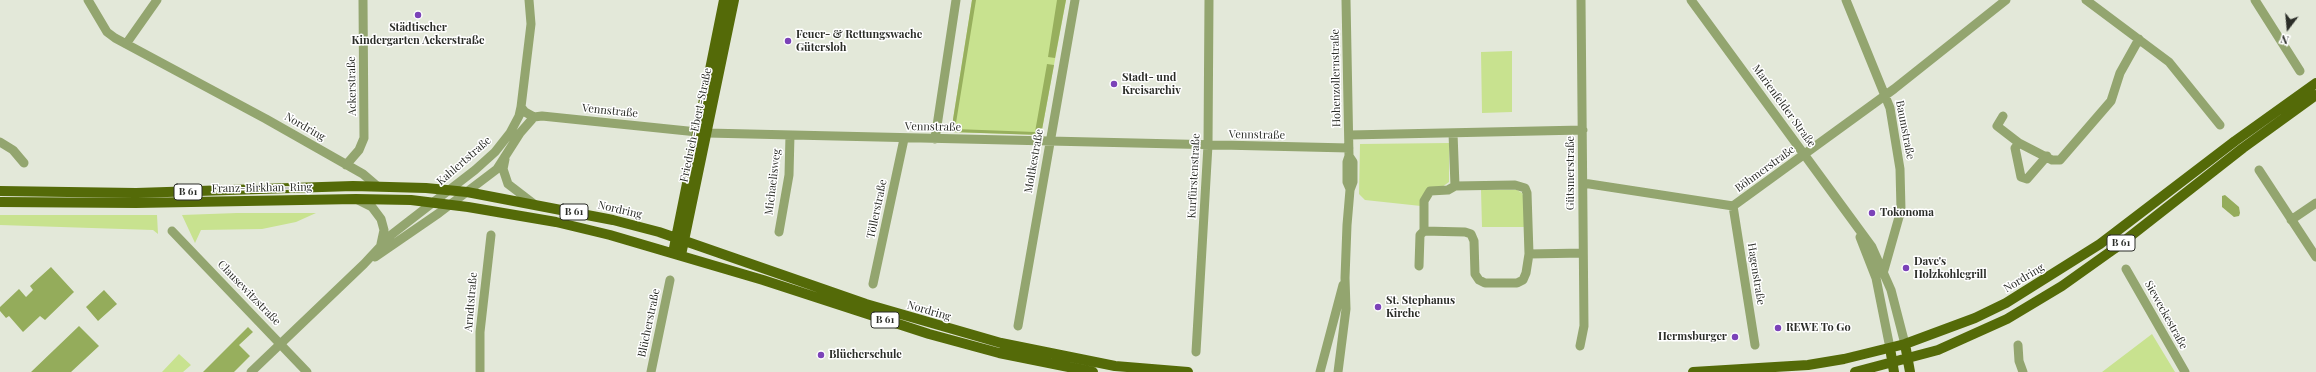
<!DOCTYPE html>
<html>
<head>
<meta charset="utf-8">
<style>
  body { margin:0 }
  #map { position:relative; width:2316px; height:372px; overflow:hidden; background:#e3e8d9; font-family:"Playfair Display",serif }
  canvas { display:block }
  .north { position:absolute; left:2268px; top:8px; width:40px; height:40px; -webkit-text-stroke:3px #fff; paint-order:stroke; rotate:196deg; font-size:11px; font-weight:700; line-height:16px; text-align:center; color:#2b2d28 }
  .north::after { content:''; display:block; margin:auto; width:14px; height:18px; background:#2b2d28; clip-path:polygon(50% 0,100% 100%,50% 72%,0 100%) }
</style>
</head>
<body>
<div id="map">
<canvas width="2316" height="372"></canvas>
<div class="north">N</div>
</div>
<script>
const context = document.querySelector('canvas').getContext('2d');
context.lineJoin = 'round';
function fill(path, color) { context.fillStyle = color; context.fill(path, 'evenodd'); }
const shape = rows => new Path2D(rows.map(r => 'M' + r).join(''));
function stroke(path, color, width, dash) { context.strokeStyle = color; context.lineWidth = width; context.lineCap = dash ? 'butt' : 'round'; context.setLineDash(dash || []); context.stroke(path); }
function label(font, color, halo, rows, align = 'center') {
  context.font = font + ' "Playfair Display",serif'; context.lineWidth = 3; context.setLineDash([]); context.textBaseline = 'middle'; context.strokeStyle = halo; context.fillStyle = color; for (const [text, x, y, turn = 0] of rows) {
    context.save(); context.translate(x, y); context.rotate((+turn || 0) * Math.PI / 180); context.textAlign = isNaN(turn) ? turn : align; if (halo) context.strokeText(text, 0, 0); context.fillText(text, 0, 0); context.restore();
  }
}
const green = shape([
  [972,0,1066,0,1041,135,951,132],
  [1512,51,1512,112,1482,113,1481,52],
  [1449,143,1449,182,1442,187,1434,188,1421,206,1365,200,1359,194,1360,144],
  [1481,190,1517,190,1522,193,1524,197,1525,227,1482,227],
  [237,213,316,213,296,222,262,229,201,230,195,243,182,215],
  [0,215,157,215,158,234,153,230,0,225],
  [2152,334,2175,372,2102,372],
  [179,354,191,365,183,372,162,372]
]);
const forest = shape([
  [972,0,976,0,955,129,1035,132,1047,64,1054,65,1041,135,951,132],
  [1057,0,1066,0,1055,58,1048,57],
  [248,327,253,332,239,345,250,356,234,372,203,372]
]);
const water = shape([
  [2225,195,2239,207,2240,213,2239,216,2234,217,2222,207,2222,196],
  [51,267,74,292,45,320,40,316,23,332,9,316,6,318,0,311,0,307,19,289,26,297,33,290,30,286],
  [104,290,117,304,98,321,86,307],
  [79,326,99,346,71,372,31,372]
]);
const minor = shape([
  [88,0,107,32,115,38,266,119,363,174,377,186],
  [1346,0,1349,156,1347,162,1347,182,1350,189],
  [1691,0,1872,247,1891,290,1905,344],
  [1846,0,1890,108,1900,169,1901,210,1884,270],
  [2086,0,2169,62,2220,125],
  [2255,0,2300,71],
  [126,44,157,0],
  [521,107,525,112,534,117,542,116,707,133,1349,148],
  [2003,116,1997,126,2019,143,2052,160,2060,160,2111,101,2120,73,2139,39],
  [1453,133,1455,186],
  [1349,135,1583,130],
  [935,139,956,0],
  [0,142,13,150,24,163],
  [2019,143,2015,148,2021,177,2027,179,2047,156],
  [505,159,503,169,508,184,534,204],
  [346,165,359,150,364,138,363,0],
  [2259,170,2316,257],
  [1583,183,1733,206,1894,89,2006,0],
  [356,199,372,207,381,219,384,230,381,244],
  [1733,206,1755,345],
  [2291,220,2316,203],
  [172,231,307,372],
  [1424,231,1424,201,1430,191,1448,190,1455,186,1515,185,1525,188,1527,193,1529,254,1583,253],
  [779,232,789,175,790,135],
  [1860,237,1876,278,1890,348],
  [375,257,439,213,497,169,520,133,534,117],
  [1419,266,1420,235,1424,231,1465,232,1471,234,1474,241,1475,274,1479,280,1485,283,1517,283,1523,280,1526,273,1529,254],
  [2126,269,2185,372],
  [873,284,904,139],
  [1018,326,1075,0],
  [2018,345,2019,361,2023,372],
  [1580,346,1584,326,1581,0],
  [1196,352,1208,145,1209,0],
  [251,372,364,264,391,235,475,170,495,152,510,133,519,116,521,107,531,24,529,0],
  [480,372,480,332,491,235],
  [651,372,670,280],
  [1320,372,1343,285],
  [1338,372,1346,309,1345,278,1347,225,1350,190,1353,182,1353,162,1349,156]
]);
const major = shape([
  [0,191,136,193,353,186,426,188,467,192,613,220,659,232,866,304,1001,343,1115,366,1188,372],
  [0,202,136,203,356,199,411,200,468,207,556,222,610,235,763,280,929,334,999,353,1093,372],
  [673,253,724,0],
  [681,255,734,0],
  [1905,344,1910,372],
  [1890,348,1894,372],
  [1693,372,1808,365,1844,359,1905,344,1975,318,2006,303,2100,244,2235,141,2316,83],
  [1855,372,1938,350,2007,319,2062,286,2114,249,2243,148,2316,95]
]);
const markers = [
  [418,15,4,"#7b42b8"],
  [788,41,4,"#7b42b8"],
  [1114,84,4,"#7b42b8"],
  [1872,213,4,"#7b42b8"],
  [1906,268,4,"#7b42b8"],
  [1378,307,4,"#7b42b8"],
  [1778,328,4,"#7b42b8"],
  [1735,337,4,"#7b42b8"],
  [821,355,4,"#7b42b8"]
];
const shields = [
  [188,192,28],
  [574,212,28],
  [2121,243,28],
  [885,320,28]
];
const shieldNames = [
  ["B 61",188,192],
  ["B 61",574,212],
  ["B 61",2121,243],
  ["B 61",885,320]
];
const poiNames = [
  ["Städtischer",418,28,"center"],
  ["Kindergarten Ackerstraße",418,41,"center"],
  ["Feuer- & Rettungswache",796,35],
  ["Gütersloh",796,48],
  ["Stadt- und",1122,78],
  ["Kreisarchiv",1122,91],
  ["Tokonoma",1880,213],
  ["Dave's",1914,262],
  ["Holzkohlegrill",1914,275],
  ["St. Stephanus",1386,301],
  ["Kirche",1386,314],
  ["REWE To Go",1786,328],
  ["Hermsburger",1727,337,"right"],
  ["Blücherschule",829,355]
];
const streetNames = [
  ["Hohenzollernstraße",1336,78,-91],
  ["Ackerstraße",352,86,-91],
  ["Marienfelder Straße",1784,106,54],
  ["Vennstraße",610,111,6],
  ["Friedrich-Ebert-Straße",696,125,-78],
  ["Nordring",305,127,30],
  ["Vennstraße",933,127,1],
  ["Baumstraße",1905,130,79],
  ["Vennstraße",1257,135,1],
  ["Kahlertstraße",464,161,-41],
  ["Moltkestraße",1034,161,-80],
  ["Böhmerstraße",1765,169,-36],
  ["Gütsmerstraße",1571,173,-90],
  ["Kurfürstenstraße",1194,176,-87],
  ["Michaelisweg",773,182,-83],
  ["Franz-Birkhan-Ring",262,188,-1],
  ["Töllerstraße",877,209,-78],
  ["Nordring",620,210,13],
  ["Hagenstraße",1756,274,81],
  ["Nordring",2024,278,-31],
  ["Clausewitzstraße",249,293,46],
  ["Arndtstraße",471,302,-85],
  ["Nordring",929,311,16],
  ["Sieweckestraße",2166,315,61],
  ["Blücherstraße",649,323,-78]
];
fill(green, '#c8e28f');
fill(forest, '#97af5d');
fill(water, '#94ac5b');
stroke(minor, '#93a56f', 9);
stroke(major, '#546a08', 10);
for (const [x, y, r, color] of markers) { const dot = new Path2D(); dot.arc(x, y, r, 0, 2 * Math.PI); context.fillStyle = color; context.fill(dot); stroke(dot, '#fff', 1.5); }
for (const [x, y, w] of shields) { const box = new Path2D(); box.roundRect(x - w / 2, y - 8, w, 16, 3); context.fillStyle = '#fff'; context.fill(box); stroke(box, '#2b2d28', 1); }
label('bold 10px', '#2b2d28', null, shieldNames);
label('bold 11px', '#2b2d28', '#fff', poiNames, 'left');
label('11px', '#2b2d28', '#fff', streetNames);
</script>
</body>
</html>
